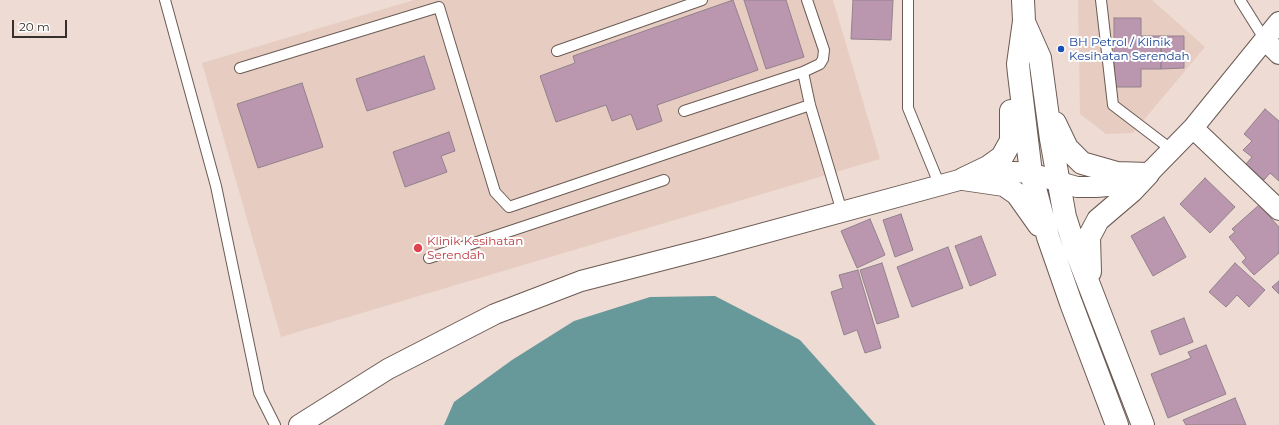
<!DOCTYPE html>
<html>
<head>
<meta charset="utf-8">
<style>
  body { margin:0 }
  #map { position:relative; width:1279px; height:425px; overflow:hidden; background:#eedbd3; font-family:Montserrat,sans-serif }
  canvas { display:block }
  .scale { position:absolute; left:12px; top:20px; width:55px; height:18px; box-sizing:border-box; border:2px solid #362f2b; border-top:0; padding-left:5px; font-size:12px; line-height:14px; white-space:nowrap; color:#362f2b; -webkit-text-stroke:3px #fff; paint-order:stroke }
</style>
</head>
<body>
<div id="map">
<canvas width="1279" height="425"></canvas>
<div class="scale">20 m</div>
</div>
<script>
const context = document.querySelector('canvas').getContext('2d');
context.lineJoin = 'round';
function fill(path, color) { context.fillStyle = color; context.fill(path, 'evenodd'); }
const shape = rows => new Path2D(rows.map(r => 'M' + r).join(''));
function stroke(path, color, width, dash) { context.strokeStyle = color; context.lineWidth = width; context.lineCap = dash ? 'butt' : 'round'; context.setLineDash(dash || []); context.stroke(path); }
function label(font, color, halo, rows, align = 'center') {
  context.font = font + ' Montserrat,sans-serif'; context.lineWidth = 4; context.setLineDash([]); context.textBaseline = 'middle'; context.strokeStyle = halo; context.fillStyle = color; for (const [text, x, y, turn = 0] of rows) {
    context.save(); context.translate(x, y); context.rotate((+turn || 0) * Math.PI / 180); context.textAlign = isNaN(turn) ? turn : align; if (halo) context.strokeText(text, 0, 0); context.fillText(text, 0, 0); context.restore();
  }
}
const built = shape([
  [414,0,833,0,880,159,281,337,202,63],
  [1078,0,1152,0,1205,47,1133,133,1106,134,1080,114]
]);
const water = shape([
  [715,296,800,340,876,425,444,425,454,402,512,360,574,321,650,297]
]);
const building = shape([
  [733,0,758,70,657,105,662,121,637,130,631,114,612,121,606,105,556,122,540,76,575,63,573,56,733,0],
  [744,0,786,0,804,57,766,69,744,0],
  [853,0,893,0,891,40,851,39,853,0],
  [1114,18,1141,18,1141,36,1161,36,1161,69,1141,69,1141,87,1114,87,1114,18],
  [1161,36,1184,36,1184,68,1161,69,1161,36],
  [424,56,435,89,367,111,356,79,424,56],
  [302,83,323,147,258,168,237,104,302,83],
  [1265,109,1279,121,1279,181,1270,173,1264,180,1246,164,1252,157,1243,150,1252,141,1244,134,1265,109],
  [449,132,455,151,441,156,447,172,405,187,393,152,449,132],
  [1205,178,1235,207,1210,233,1180,204,1205,178],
  [1259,205,1279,227,1279,253,1254,275,1242,262,1246,258,1229,237,1235,232,1232,229,1259,205],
  [901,214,913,250,895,257,883,220,901,214],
  [1164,217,1186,257,1153,276,1131,236,1164,217],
  [870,219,885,255,857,268,841,231,870,219],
  [981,236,996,275,970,286,955,246,981,236],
  [948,247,963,288,912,307,897,267,948,247],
  [882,263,899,317,877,324,860,270,882,263],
  [1235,263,1265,290,1249,307,1237,295,1226,307,1209,292,1235,263],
  [858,270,881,348,865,353,857,330,844,335,831,292,843,288,839,275,858,270],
  [1279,281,1279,294,1272,287,1279,281],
  [1184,318,1193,342,1160,355,1151,331,1184,318],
  [1206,345,1226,394,1168,418,1151,374,1191,358,1188,352,1206,345],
  [1235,398,1246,425,1186,425,1183,420,1235,398]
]);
const service = shape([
  [165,0,216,186,259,393,275,425],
  [908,0,908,108,940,186],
  [1101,0,1113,105,1172,150],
  [1240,0,1265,40],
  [557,51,702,0],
  [240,68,439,7,495,192,509,207,810,105],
  [803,72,810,105,842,212],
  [684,111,803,72,820,64,823,59,824,50,807,0],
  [429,258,664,180]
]);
const minor = shape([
  [1265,40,1279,54],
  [1193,128,1279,210],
  [299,425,388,369,495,314,581,281,709,248,963,179,1014,172,1031,173,1059,182,1077,187,1096,187,1120,185,1148,174,1193,128,1279,22]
]);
const primary = shape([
  [1023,0,1024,21,1018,64,1019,74,1031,173,1048,237,1071,303,1117,425],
  [1024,22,1040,58,1051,139,1065,217,1076,251,1143,425],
  [1055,123,1067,148,1082,163,1117,173,1148,174],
  [963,179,988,167,1002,157,1011,141,1011,111],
  [963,179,1004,185,1017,194,1039,225],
  [1090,272,1089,237,1098,220,1132,191,1148,174]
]);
const markers = [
  [1061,49,4,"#1a4fb4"],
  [418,248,5,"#e0444e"]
];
const transitNames = [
  ["BH Petrol / Klinik",1069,42],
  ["Kesihatan Serendah",1069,56]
];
const healthNames = [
  ["Klinik Kesihatan",427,241],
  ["Serendah",427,255]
];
fill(built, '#e7cdc1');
fill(water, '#67989a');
fill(building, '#ba97ae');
stroke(building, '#92828c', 1);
stroke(service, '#6b5b54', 12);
stroke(minor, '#6b5b54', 22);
stroke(primary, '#6b5b54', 24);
stroke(service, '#fff', 10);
stroke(minor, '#fff', 20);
stroke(primary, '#fff', 22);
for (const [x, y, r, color] of markers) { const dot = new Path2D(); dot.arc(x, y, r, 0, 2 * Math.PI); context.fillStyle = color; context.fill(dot); stroke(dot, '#fff', 1.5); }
label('12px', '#164399', '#fff', transitNames, 'left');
label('12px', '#be3a42', '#fff', healthNames, 'left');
</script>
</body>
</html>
